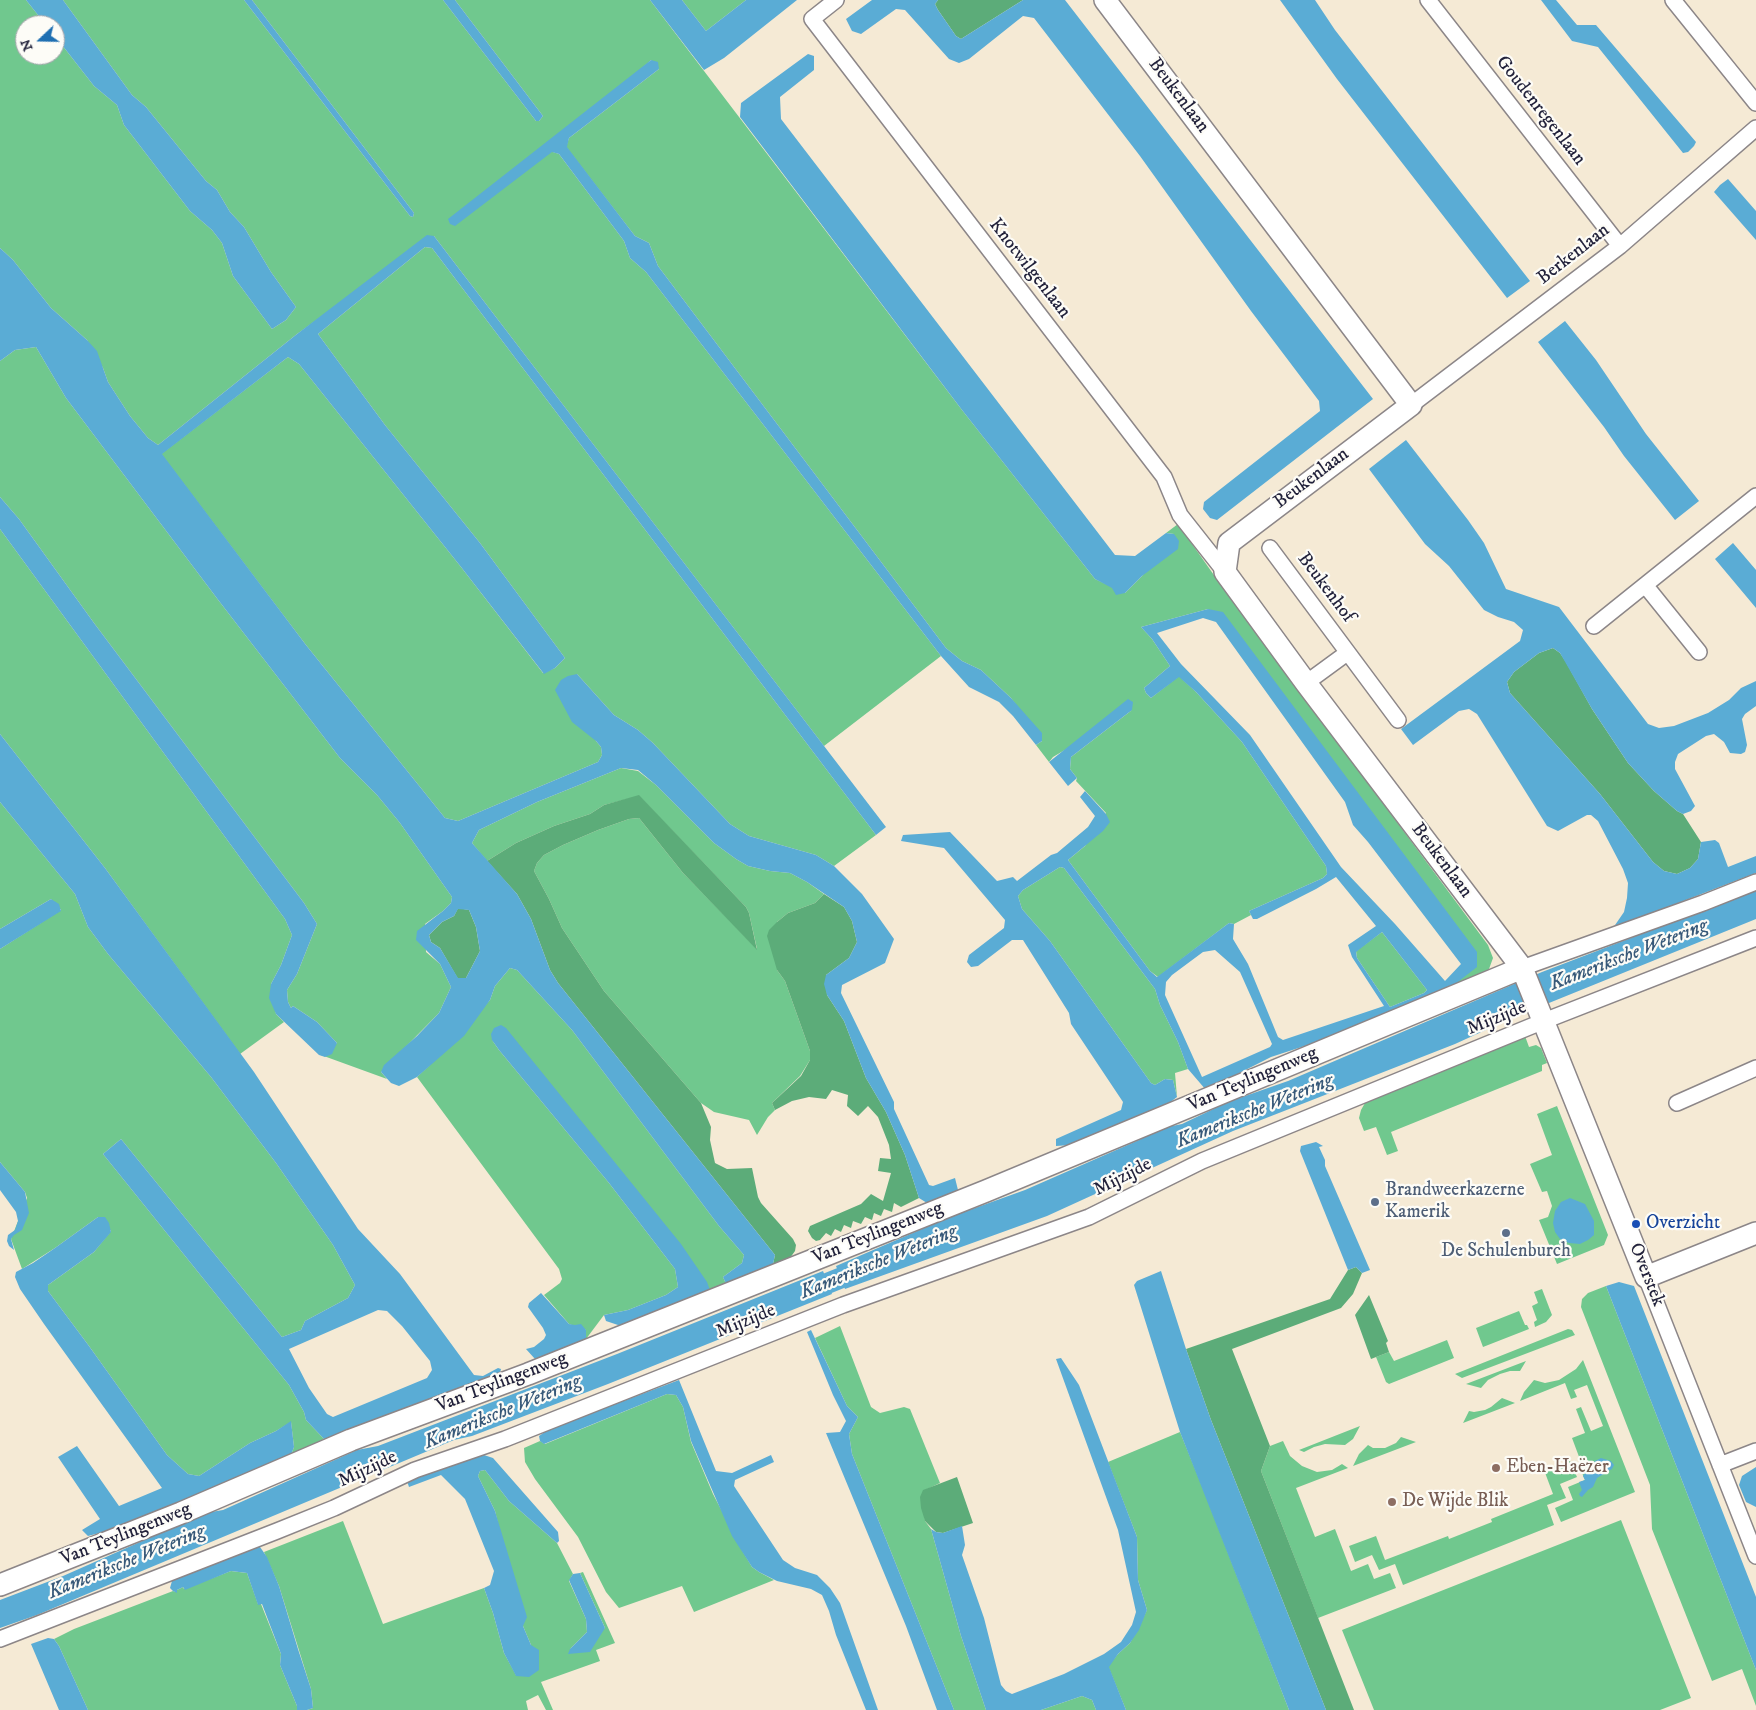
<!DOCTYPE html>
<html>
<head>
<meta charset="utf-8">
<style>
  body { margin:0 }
  #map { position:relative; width:1756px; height:1710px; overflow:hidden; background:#f5ead5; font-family:"IM FELL DW Pica",serif }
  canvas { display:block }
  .north { position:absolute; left:15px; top:15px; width:50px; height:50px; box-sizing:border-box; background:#fdfcf7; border:1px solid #a5a5ac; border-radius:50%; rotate:249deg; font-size:14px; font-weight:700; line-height:20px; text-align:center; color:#22223b }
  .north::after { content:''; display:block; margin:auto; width:18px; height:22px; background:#1f6fb2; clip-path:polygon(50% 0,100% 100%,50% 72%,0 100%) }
</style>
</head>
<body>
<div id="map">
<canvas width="1756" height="1710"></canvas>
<div class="north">N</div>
</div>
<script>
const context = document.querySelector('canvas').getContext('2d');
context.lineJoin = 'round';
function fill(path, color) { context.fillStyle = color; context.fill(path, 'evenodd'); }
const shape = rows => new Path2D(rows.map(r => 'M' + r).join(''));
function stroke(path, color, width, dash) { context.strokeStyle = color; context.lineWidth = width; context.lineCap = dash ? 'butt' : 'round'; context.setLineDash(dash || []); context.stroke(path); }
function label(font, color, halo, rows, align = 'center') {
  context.font = font + ' "IM FELL DW Pica",serif'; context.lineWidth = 4.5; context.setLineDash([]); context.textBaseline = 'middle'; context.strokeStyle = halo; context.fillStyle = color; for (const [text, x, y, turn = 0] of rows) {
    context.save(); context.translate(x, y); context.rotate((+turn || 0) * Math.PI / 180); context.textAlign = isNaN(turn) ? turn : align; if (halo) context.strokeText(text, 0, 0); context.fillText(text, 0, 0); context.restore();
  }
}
const green = shape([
  [0,0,26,0,46,25,25,25,25,55,55,55,55,36,94,86,117,105,124,125,190,211,212,230,222,243,233,276,272,329,286,320,296,307,271,272,244,227,230,212,217,190,206,181,146,107,132,95,63,0,244,0,410,216,413,217,414,213,252,0,443,0,536,121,539,121,543,116,455,0,650,0,962,410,1095,579,1125,593,1142,576,1174,534,1166,533,1178,524,1216,578,1488,945,1493,958,1489,969,1460,989,1440,998,1476,952,1357,793,1208,609,1141,627,1152,639,1170,666,1144,688,1146,693,1151,698,1179,676,1196,692,1242,742,1326,866,1327,874,1323,878,1249,911,1251,915,1234,924,1229,923,1158,977,1150,971,1068,860,1085,846,1106,813,1076,781,1077,778,1070,769,1071,757,1132,710,1053,757,1049,762,1036,745,1042,741,1011,698,981,670,962,661,946,648,658,266,649,243,635,236,566,147,569,138,659,69,651,60,553,152,559,154,624,241,630,258,646,272,941,656,824,746,434,236,297,334,158,445,148,438,130,416,108,382,103,368,87,340,51,308,13,260,0,248],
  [682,0,746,0,706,31],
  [425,247,432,248,876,835,834,866,816,855,749,836,730,824,653,743,638,730,614,715,577,674,596,741,601,747,602,755,598,762,458,821,445,818,306,645,161,454,288,357,299,364,461,567,543,673,555,668,565,658,480,543,385,425,318,334],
  [36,347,66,398,219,601,340,758,377,795,400,823,452,897,451,903,443,911,425,924,426,952,440,964,451,987,439,1013,381,1072,387,1079,321,1055,337,1043,317,1022,293,1006,291,1008,288,1002,287,990,297,974,317,924,304,903,94,623,19,519,0,497,0,361,15,350],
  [0,529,285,919,292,935,281,965,271,984,276,1014,284,1022,240,1054,105,868,0,734],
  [621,768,638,771,656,785,714,843,736,859,748,866,770,871,790,873,807,882,824,894,815,903,788,913,777,922,777,970,785,981,810,1051,810,1060,800,1076,772,1103,775,1110,768,1117,757,1135,749,1120,714,1112,701,1103,604,991,562,928,549,899,534,871,537,863,544,855,563,845,598,830,629,819,639,818,683,873,757,949,749,913,746,907,639,796,604,805,590,814,554,826,516,843,487,861,472,843,479,830,537,802],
  [0,802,75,894,88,927,108,954,211,1077,276,1163,333,1245,355,1285,348,1298,305,1321,301,1330,282,1337,121,1139,103,1154,289,1385,304,1412,306,1420,324,1439,291,1455,294,1447,291,1422,276,1431,250,1443,199,1476,188,1474,167,1455,89,1346,48,1291,48,1285,94,1252,111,1231,98,1217,55,1248,22,1269,11,1239,27,1198,25,1192,0,1162,0,949,61,910,51,899,0,929],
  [1060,867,1064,868,1155,989,1160,1005,1178,1042,1188,1069,1175,1073,1177,1097,1173,1080,1165,1079,1155,1085,1151,1083,1050,941,1022,909,1018,896,1023,890],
  [1382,932,1427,990,1424,993,1390,1007,1357,958,1356,951],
  [510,968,517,970,572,1030,719,1226,744,1255,742,1263,723,1277,727,1286,710,1290,492,1040,499,1050,609,1183,675,1269,678,1287,666,1295,628,1310,604,1315,586,1339,586,1330,569,1324,544,1295,560,1283,562,1279,559,1269,417,1077,432,1063,490,1000,495,986],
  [1525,1036,1529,1047,1536,1045,1541,1048,1547,1063,1542,1065,1542,1071,1391,1132,1398,1151,1387,1155,1376,1127,1364,1131,1359,1118,1361,1110,1365,1103],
  [1557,1106,1608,1235,1604,1245,1557,1264,1539,1220,1548,1217,1552,1206,1547,1191,1542,1192,1530,1164,1552,1155,1537,1114],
  [1606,1286,1756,1670,1756,1706,1742,1669,1712,1681,1652,1529,1650,1485,1581,1307,1582,1299,1588,1293],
  [1542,1289,1552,1315,1546,1322,1535,1327,1534,1322,1537,1320,1532,1306,1538,1303,1534,1292],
  [1519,1311,1525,1325,1527,1325,1529,1329,1483,1347,1476,1328],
  [840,1326,871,1407,880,1413,904,1407,910,1409,940,1483,923,1491,925,1521,931,1529,961,1636,986,1710,954,1710,852,1454,849,1434,858,1417,847,1406,815,1338],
  [1568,1329,1572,1330,1575,1335,1462,1378,1455,1374],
  [1447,1340,1454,1358,1389,1384,1386,1382,1376,1357,1389,1352,1394,1361],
  [1583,1360,1635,1492,1561,1522,1555,1508,1573,1500,1568,1487,1585,1480,1578,1464,1581,1462,1572,1438,1585,1433,1576,1409,1581,1407,1591,1431,1603,1426,1587,1385,1574,1390,1577,1397,1571,1399,1565,1383,1520,1401,1524,1392,1534,1380,1545,1383,1559,1380,1576,1369],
  [1526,1361,1520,1371,1510,1371,1500,1374,1488,1380,1481,1388,1466,1384],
  [667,1394,676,1395,683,1407,691,1442,713,1494,743,1552,752,1567,759,1572,774,1580,694,1612,682,1586,619,1608,606,1592,578,1537,535,1479,525,1462,524,1448,540,1441,545,1444],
  [1502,1398,1515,1403,1463,1423,1469,1411,1474,1412,1485,1410,1491,1407],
  [1360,1426,1353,1439,1345,1445,1325,1444,1314,1447,1304,1452,1299,1450],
  [1180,1432,1204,1491,1289,1710,1126,1710,1108,1666,1118,1654,1130,1643,1147,1610,1138,1580,1137,1537,1108,1462],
  [1401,1437,1416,1442,1353,1466,1359,1454,1368,1445,1373,1448,1385,1448,1396,1443],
  [1283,1441,1290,1456,1302,1466,1317,1472,1332,1470,1342,1464,1348,1468,1296,1488,1315,1537,1335,1529,1351,1571,1368,1564,1374,1579,1390,1573,1396,1588,1318,1618,1261,1471,1270,1446],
  [1570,1461,1577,1477,1560,1484,1566,1498,1547,1505,1554,1525,1403,1585,1395,1564,1379,1570,1372,1555,1355,1562,1349,1546,1376,1536,1385,1560,1448,1536,1449,1539,1492,1522,1491,1519,1553,1494,1544,1470],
  [485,1470,509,1501,557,1543,573,1574,569,1581,586,1619,587,1632,570,1649,605,1628,580,1573,583,1572,615,1643,596,1650,600,1661,541,1682,553,1710,546,1710,538,1695,526,1701,528,1710,307,1710,313,1708,311,1689,279,1586,264,1552,343,1521,383,1624,484,1588,493,1613,504,1653,516,1675,531,1645,523,1626,495,1511,478,1476,480,1471],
  [1621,1520,1691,1698,1660,1710,1374,1710,1342,1630],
  [231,1571,247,1573,258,1604,261,1604,281,1654,280,1665,297,1706,297,1710,88,1710,59,1646,54,1639,74,1629,173,1591,176,1592,177,1590,183,1587,184,1589],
  [1082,1696,1092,1700,1096,1710,1041,1710]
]);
const forest = shape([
  [938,0,1023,0,961,39,956,36,938,10,935,4],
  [1553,648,1560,653,1566,662,1592,709,1628,763,1654,791,1677,811,1683,814,1701,842,1698,859,1690,868,1677,874,1664,871,1653,862,1600,794,1510,693,1507,682,1514,672,1539,653],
  [639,795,746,907,749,913,757,950,683,873,639,818,629,819,598,830,563,845,544,855,537,863,534,871,549,899,562,928,604,991,701,1103,711,1127,710,1140,715,1163,727,1169,752,1168,758,1197,761,1203,793,1239,796,1245,795,1251,790,1258,773,1264,775,1255,558,983,550,970,531,919,517,894,487,861,516,843,554,826,590,814,604,805],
  [824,894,844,907,852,921,857,942,849,958,826,975,827,995,844,1021,866,1078,886,1112,905,1155,919,1198,901,1207,894,1203,892,1212,884,1209,881,1216,874,1213,872,1220,865,1217,861,1224,853,1221,851,1228,844,1225,841,1232,835,1229,831,1236,826,1233,820,1240,816,1241,812,1238,808,1231,810,1226,861,1204,871,1194,883,1201,891,1173,878,1171,880,1158,891,1159,889,1145,878,1117,868,1106,858,1116,847,1106,848,1095,832,1090,826,1099,809,1097,792,1101,775,1110,772,1103,801,1076,810,1060,810,1051,785,981,777,970,767,936,769,930,777,922,788,913,815,903],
  [458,908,469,910,476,927,480,951,466,978,458,979,440,948,431,942,429,935,442,922,454,916],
  [1356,1267,1362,1273,1353,1294,1341,1308,1232,1349,1270,1446,1261,1471,1354,1710,1326,1710,1211,1420,1186,1349,1330,1299,1348,1270],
  [1369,1295,1388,1341,1386,1343,1389,1352,1371,1359,1355,1315],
  [957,1477,973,1523,943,1533,936,1532,925,1521,921,1508,920,1497,923,1490]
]);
const water = shape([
  [26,0,63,0,132,95,146,107,206,181,217,190,230,212,244,227,271,272,296,307,286,320,272,329,233,276,222,243,212,230,190,211,124,125,117,105,94,86,55,36,55,25,46,25],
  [244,0,252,0,414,213,413,217,410,216],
  [443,0,455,0,543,116,539,121,536,121],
  [650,0,682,0,706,31,746,0,797,0,724,58,704,70],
  [872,0,938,0,935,4,938,10,956,36,961,39,1023,0,1065,0,1373,399,1217,520,1210,518,1203,509,1204,502,1320,411,1319,401,1251,311,1140,156,1034,18,1023,16,969,59,959,63,949,59,905,10,896,9,861,34,852,31,846,19],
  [1280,0,1315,0,1335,30,1410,127,1530,281,1507,298,1337,79],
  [1541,0,1556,0,1577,25,1596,25,1696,142,1694,146,1688,152,1683,153,1598,47,1572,41],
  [808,54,814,56,814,70,780,97,781,119,1115,555,1135,556,1166,533,1174,534,1179,541,1178,549,1142,576,1125,593,1116,595,1112,588,1095,579,962,410,740,117,741,103],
  [651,60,658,62,659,69,569,138,567,147,635,236,649,243,658,266,946,648,962,661,981,670,1011,698,1042,733,1042,741,1036,745,1013,716,999,702,969,687,941,656,646,272,630,258,624,241,559,154,552,152,455,226,450,224,448,219],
  [1728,179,1756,211,1756,240,1714,192,1720,185],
  [427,235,434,236,886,827,876,835,432,248,425,247,318,334,385,425,480,543,565,658,555,668,544,674,461,567,299,364,288,357,162,454,306,645,445,818,458,821,598,762,602,755,601,747,596,741,572,722,555,690,561,680,568,676,577,674,614,715,638,730,653,743,730,824,749,836,816,855,834,866,862,894,894,939,885,963,842,985,841,993,894,1102,894,1109,929,1185,933,1186,955,1178,958,1190,927,1203,919,1198,905,1155,886,1112,866,1078,844,1021,827,995,824,984,826,975,849,958,857,942,852,921,844,907,807,882,790,873,770,871,748,866,736,859,714,843,656,785,638,770,621,768,537,802,479,830,472,843,517,894,531,919,550,970,558,983,775,1255,773,1264,755,1274,727,1286,723,1277,742,1263,744,1255,719,1226,572,1030,517,970,510,968,495,986,490,1000,464,1036,417,1077,399,1086,391,1083,381,1072,384,1065,417,1036,439,1013,451,987,440,964,416,940,417,931,443,911,451,903,452,897,400,823,377,795,340,758,219,601,66,398,36,347,15,350,0,361,0,248,13,260,51,308,87,340,97,351,108,382,130,416,148,438,158,445,297,334],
  [458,909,469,910,476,927,480,951,466,978,458,978,440,948,431,942,429,935,442,922,454,916],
  [1565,321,1596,360,1646,434,1699,501,1675,520,1624,456,1604,427,1538,342],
  [1406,440,1468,520,1484,543,1506,589,1559,607,1648,724,1659,728,1674,726,1708,713,1729,700,1741,688,1756,681,1756,706,1745,714,1742,719,1747,745,1745,752,1741,754,1730,753,1724,742,1714,734,1706,736,1678,754,1675,762,1675,769,1695,806,1691,811,1683,814,1677,811,1654,791,1628,763,1592,709,1560,653,1553,648,1539,653,1514,672,1507,682,1510,693,1600,794,1653,862,1664,871,1677,874,1690,868,1698,859,1701,842,1715,840,1719,843,1728,867,1756,856,1756,873,1613,928,1624,912,1627,898,1628,883,1623,869,1598,821,1591,815,1587,815,1558,831,1547,826,1477,714,1469,709,1459,711,1413,745,1401,729,1520,641,1523,630,1514,622,1498,617,1484,610,1449,566,1425,544,1369,469],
  [0,497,19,519,94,623,304,903,317,924,297,974,287,990,288,1002,291,1008,293,1006,317,1022,337,1043,332,1054,325,1057,319,1055,276,1014,269,998,271,984,281,965,292,935,285,919,0,529],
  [1733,543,1756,570,1756,608,1715,559],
  [1208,609,1223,612,1477,952,1477,967,1450,988,1326,1039,1271,1057,1206,1090,1188,1069,1178,1042,1160,1005,1155,989,1064,868,1060,867,1023,890,1018,896,1022,909,1050,941,1151,1083,1155,1085,1165,1079,1173,1080,1177,1097,1168,1104,1070,1145,1056,1146,1056,1139,1121,1110,1123,1102,1071,1024,1069,1013,1023,940,1012,940,978,966,971,967,967,962,969,955,1004,928,1005,920,944,848,901,841,903,835,950,832,997,881,1013,877,1017,881,1051,855,1057,853,1088,827,1095,816,1080,797,1085,791,1106,814,1110,822,1103,831,1068,860,1150,971,1157,977,1229,923,1234,924,1233,939,1248,964,1278,1037,1283,1040,1384,1006,1352,957,1348,945,1376,926,1336,877,1316,889,1257,919,1253,919,1249,911,1323,878,1327,874,1326,866,1242,742,1196,692,1179,677,1151,698,1146,693,1144,688,1170,666,1152,639,1141,627],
  [1203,618,1216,622,1345,802,1353,825,1368,842,1461,964,1445,981,1395,924,1341,867,1250,735,1181,664,1157,633],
  [1382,932,1427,990,1424,993,1390,1007,1357,958,1356,952],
  [1215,950,1240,972,1272,1044,1270,1047,1202,1077,1165,995,1166,982,1172,975,1203,952],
  [1128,699,1133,702,1132,710,1071,757,1070,769,1077,778,1068,786,1049,762],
  [0,734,105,868,254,1072,358,1229,400,1274,474,1375,483,1376,498,1368,501,1369,500,1373,324,1439,306,1420,304,1412,289,1385,103,1154,121,1139,282,1337,301,1330,305,1321,348,1298,355,1285,333,1245,276,1163,211,1077,108,954,88,927,75,894,0,802],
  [378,1310,387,1311,402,1326,430,1361,432,1370,427,1378,333,1417,327,1414,309,1388,289,1349],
  [1756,890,1756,919,1512,1018,1455,1044,1233,1131,1047,1216,845,1289,836,1266,950,1217,1025,1190,1139,1140,1162,1128,1182,1124,1228,1102,1288,1081,1542,972],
  [51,899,59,904,61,911,0,949,0,929],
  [501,1025,506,1028,681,1244,707,1282,710,1290,621,1326,606,1321,604,1315,628,1310,666,1295,678,1287,675,1269,609,1183,499,1050,492,1040,491,1034,494,1028],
  [1316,1142,1323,1146,1319,1147,1325,1160,1325,1166,1370,1270,1362,1273,1356,1267,1348,1270,1300,1151,1301,1146],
  [0,1162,25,1192,29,1213,22,1230,14,1235,11,1239,14,1250,9,1246,7,1241,8,1235,15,1230,18,1221,16,1212,0,1190],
  [1570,1198,1585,1204,1594,1221,1594,1235,1588,1240,1580,1244,1569,1243,1560,1239,1555,1232,1553,1223,1555,1211,1561,1202],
  [98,1217,105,1217,109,1223,111,1232,94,1252,48,1285,48,1291,89,1346,167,1455,188,1474,199,1476,250,1443,276,1431,291,1421,294,1447,291,1455,196,1497,111,1530,88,1536,82,1530,100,1519,58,1457,77,1446,119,1506,162,1488,44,1324,20,1289,15,1277,16,1272,33,1263,55,1248],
  [823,1271,832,1294,608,1384,472,1436,454,1440,37,1615,0,1628,0,1600,63,1576,192,1519,211,1512,223,1510,357,1450,378,1446,617,1354],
  [1161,1271,1186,1349,1211,1420,1326,1710,1289,1710,1180,1432,1134,1285,1137,1281],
  [1619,1282,1634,1286,1756,1597,1756,1670,1606,1286],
  [541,1293,569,1324,575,1325,581,1324,586,1330,586,1339,582,1344,535,1359,526,1349,534,1347,544,1339,546,1335,543,1328,528,1307,529,1303],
  [811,1330,847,1406,858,1417,849,1434,852,1454,954,1710,937,1710,906,1626,826,1433,840,1432,846,1421,833,1395,807,1332],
  [1061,1358,1079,1385,1137,1537,1138,1580,1147,1610,1139,1630,1130,1643,1118,1654,1109,1667,1126,1710,1096,1710,1092,1700,1082,1696,1041,1710,986,1710,961,1636,931,1529,936,1532,943,1533,962,1526,965,1545,962,1555,984,1618,1001,1685,1006,1691,1012,1694,1064,1674,1104,1654,1121,1642,1132,1625,1136,1612,1118,1530,1056,1359],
  [679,1380,716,1471,732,1473,771,1455,774,1462,735,1480,734,1486,783,1560,795,1568,817,1575,830,1588,840,1603,878,1710,866,1710,836,1635,829,1611,822,1595,811,1589,777,1581,759,1572,752,1567,732,1536,691,1441,683,1407,676,1395,667,1394,544,1444,540,1441,539,1436,549,1429],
  [484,1455,493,1458,558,1532,559,1541,557,1543,509,1501,485,1470,480,1471,478,1476,495,1511,527,1617,523,1626,531,1645,539,1650,539,1670,529,1677,516,1676,504,1653,493,1613,484,1588,490,1585,494,1571,465,1499,441,1475,409,1487,407,1481],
  [1601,1458,1611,1461,1614,1465,1612,1469,1597,1478,1593,1487,1588,1490,1582,1497,1580,1496,1579,1494,1582,1490,1579,1482,1585,1480,1583,1476,1595,1461],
  [1756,1467,1756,1507,1746,1502,1739,1485,1742,1476],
  [256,1546,260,1547,267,1557,279,1586,298,1649,311,1689,313,1708,307,1710,297,1710,297,1706,280,1665,281,1654,262,1604,258,1605,247,1573,231,1571,185,1590,183,1587,177,1590,177,1593,173,1591,170,1588,172,1581,179,1578],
  [580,1573,605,1628,590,1652,568,1654,570,1649,587,1632,586,1619,569,1580,573,1574],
  [48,1638,54,1639,59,1646,88,1710,59,1710,31,1644]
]);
const canal = shape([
  [801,1294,868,1267]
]);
const street = shape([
  [836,0,812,19,1164,477,1180,515,1225,572],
  [1428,0,1620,246],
  [1673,0,1756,103],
  [1411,405,1620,246,1756,128],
  [1270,548,1398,720],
  [1645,585,1699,652],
  [1594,626,1756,496],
  [1306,683,1347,653],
  [1522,968,1703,903,1756,882],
  [1677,1103,1756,1068],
  [1646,1277,1756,1556],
  [1720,1465,1756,1451],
  [0,1639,277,1531,334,1508,415,1470,505,1439,843,1305,1089,1217,1202,1161,1544,1021,1756,938]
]);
const secondary = shape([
  [1105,0,1411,405,1229,543,1225,572,1306,683,1522,968,1646,1277,1756,1233],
  [0,1585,181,1513,351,1440,528,1374,986,1191,1522,968]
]);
const markers = [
  [1375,1202,5,"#5c6f8a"],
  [1636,1224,5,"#1a4fb4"],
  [1506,1233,5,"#5c6f8a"],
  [1496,1468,5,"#8d6e63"],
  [1392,1502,5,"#8d6e63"]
];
const streetNames = [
  ["Beukenlaan",1178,96,53],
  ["Goudenregenlaan",1540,111,52],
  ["Berkenlaan",1574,255,-38],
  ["Knotwilgenlaan",1029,269,52],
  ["Beukenlaan",1312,479,-37],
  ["Beukenhof",1325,588,53],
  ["Beukenlaan",1441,861,53],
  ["Mijzijde",1497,1019,-22],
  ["Van Teylingenweg",1253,1080,-23],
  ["Mijzijde",1123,1178,-27],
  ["Van Teylingenweg",878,1234,-22],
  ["Overstek",1646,1275,68],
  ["Mijzijde",746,1322,-22],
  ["Van Teylingenweg",502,1383,-21],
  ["Mijzijde",368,1470,-25],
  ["Van Teylingenweg",126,1535,-22]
];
const serviceNames = [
  ["Brandweerkazerne",1385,1191],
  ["Kamerik",1385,1213],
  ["De Schulenburch",1506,1252,"center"]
];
const transitNames = [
  ["Overzicht",1646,1224]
];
const educationNames = [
  ["Eben-Haëzer",1506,1468],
  ["De Wijde Blik",1402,1502]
];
const waterNames = [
  ["Kameriksche Wetering",1629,956,-21],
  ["Kameriksche Wetering",1255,1112,-22],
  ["Kameriksche Wetering",879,1263,-22],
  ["Kameriksche Wetering",503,1413,-22],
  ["Kameriksche Wetering",127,1563,-22]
];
fill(green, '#70c88e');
fill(forest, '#5cac79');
fill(water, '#5aacd5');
stroke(canal, '#5aacd5', 21);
stroke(street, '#8c8688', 18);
stroke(secondary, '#8c8688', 24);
stroke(street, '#fff', 15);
stroke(secondary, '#fff', 21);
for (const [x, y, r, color] of markers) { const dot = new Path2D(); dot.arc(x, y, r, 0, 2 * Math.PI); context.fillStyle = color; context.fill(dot); stroke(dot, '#fdfcf7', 2); }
label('19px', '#22223b', '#fdfcf7', streetNames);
label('19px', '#4e5e75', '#fdfcf7', serviceNames, 'left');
label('19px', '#164399', '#fdfcf7', transitNames, 'left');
label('19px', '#785e54', '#fdfcf7', educationNames, 'left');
label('italic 20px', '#385979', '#fdfcf7', waterNames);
</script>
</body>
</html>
